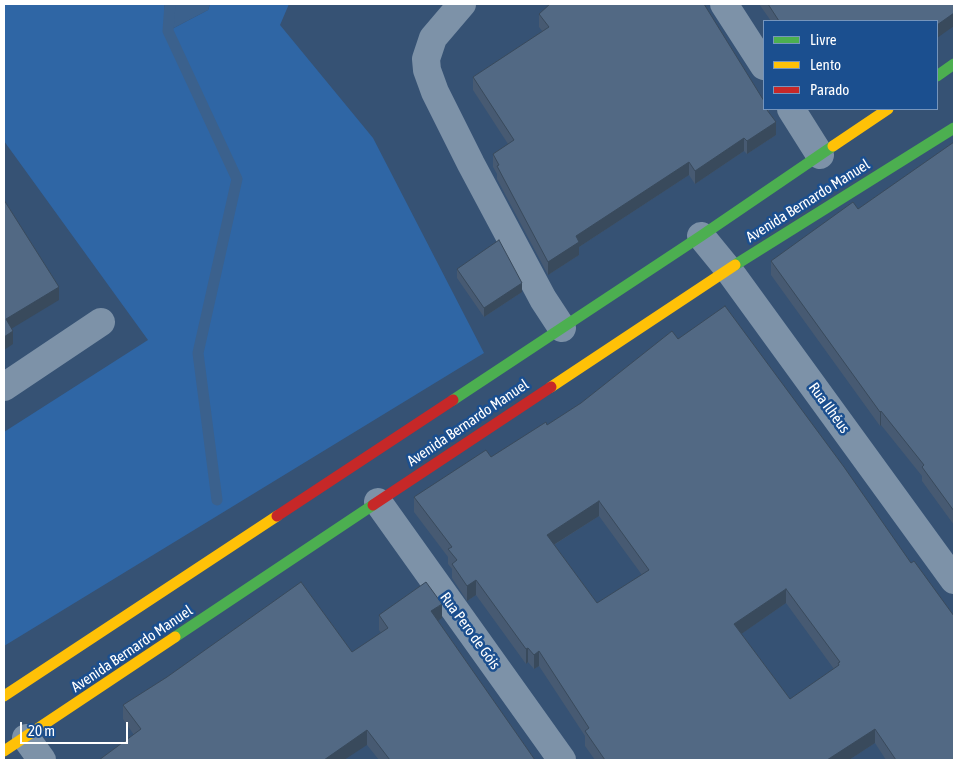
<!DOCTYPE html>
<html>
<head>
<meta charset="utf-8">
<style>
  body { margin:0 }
  #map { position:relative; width:958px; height:764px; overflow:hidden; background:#365274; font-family:"Asap Condensed",sans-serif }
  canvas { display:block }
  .frame { position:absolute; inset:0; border:5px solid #fff; pointer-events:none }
  .legend { position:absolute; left:763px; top:20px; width:175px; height:90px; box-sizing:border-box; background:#1b4f8f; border:1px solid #7695bc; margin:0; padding:6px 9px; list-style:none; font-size:15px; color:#fff }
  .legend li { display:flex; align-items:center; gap:10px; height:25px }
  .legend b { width:25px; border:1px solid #7695bc }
  .scale { position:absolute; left:20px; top:722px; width:108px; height:22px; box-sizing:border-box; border:2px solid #fff; border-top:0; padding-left:6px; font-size:15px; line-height:18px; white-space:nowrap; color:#fff; -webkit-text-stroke:4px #1b4f8f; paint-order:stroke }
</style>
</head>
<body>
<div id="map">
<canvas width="958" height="764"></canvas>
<div class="frame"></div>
<ul class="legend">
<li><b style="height:6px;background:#4caf50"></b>Livre</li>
<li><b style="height:6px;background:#ffc107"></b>Lento</li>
<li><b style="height:6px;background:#c62828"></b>Parado</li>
</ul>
<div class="scale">20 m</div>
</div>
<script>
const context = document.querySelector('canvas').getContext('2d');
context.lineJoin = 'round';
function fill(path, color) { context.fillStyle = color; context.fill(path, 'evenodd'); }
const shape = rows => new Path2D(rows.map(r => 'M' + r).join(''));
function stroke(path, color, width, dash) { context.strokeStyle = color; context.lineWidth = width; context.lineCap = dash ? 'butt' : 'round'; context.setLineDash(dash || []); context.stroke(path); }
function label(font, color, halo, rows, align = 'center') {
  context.font = font + ' "Asap Condensed",sans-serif'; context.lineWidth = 5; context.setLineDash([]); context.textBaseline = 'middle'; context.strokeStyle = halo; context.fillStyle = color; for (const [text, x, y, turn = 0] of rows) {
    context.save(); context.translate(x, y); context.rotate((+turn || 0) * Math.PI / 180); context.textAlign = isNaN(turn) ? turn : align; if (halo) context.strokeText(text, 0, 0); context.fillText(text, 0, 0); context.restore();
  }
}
const green = shape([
  [4,4,164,4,168,31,208,10,210,4,289,4,280,25,373,138,484,353,4,646,4,432,148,340,4,141]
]);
const water = shape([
  [164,4,210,4,208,10,168,31]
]);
const stream = shape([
  [170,4,168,31,237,179,198,353,217,500]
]);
const street = shape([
  [462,4,433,38,426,59,427,70,435,92,471,164,543,299,562,328],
  [724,4,764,66],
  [791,109,820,155],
  [701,236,728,269,954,580],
  [4,387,101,322],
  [378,502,562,760],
  [26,738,42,760]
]);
const fast = shape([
  [937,76,954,64],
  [735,265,954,128],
  [453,400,701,236,833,146],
  [175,637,373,505]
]);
const slow = shape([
  [833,146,888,109],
  [551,387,735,265],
  [4,696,277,516],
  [4,751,175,637]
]);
const jam = shape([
  [373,505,551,387],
  [277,516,453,400]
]);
const wall = shape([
  [759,4,954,4,937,21,771,21],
  [539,14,769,109,769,112,776,135,747,154,744,151,695,184,689,175,579,247,579,255,548,275,497,179,497,174,493,167,493,154,508,144,473,90,473,77,543,32,539,27],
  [954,142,954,525,922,481,922,476,881,425,880,426,771,275,771,261,858,209],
  [457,269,522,292,484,317,457,278],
  [672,331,954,760,886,760,875,743,849,760,595,760,585,746,585,736,539,666,534,669,528,662,526,664,476,595,467,601,452,578,452,569,448,564,448,557,414,512,414,497,491,457,547,425,581,403],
  [599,516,642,575,597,603,554,545],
  [786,603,834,669,790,699,741,634],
  [379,615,442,618,438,621,535,760,379,760,367,745,134,735,123,719,123,705,352,652,381,633,379,630]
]);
const shadedWall = shape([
  [954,13,954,26,937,38,937,25],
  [776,122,776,135,747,154,747,141],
  [744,138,744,151,695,184,695,171],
  [689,162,689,175,579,247,579,255,548,275,548,262,576,236],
  [522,283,522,292,484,317,484,308],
  [59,287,59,300,6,332,6,319],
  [13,331,13,344,4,350,4,337],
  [881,411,881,425,880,426,880,412],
  [599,501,599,516,547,549,547,535],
  [476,580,476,595,467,601,467,586],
  [786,589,786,603,734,639,734,624],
  [442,604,442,618,431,626,431,611],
  [528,648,528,662,526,664,526,649],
  [539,651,539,666,534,669,534,655],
  [875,729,875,743,849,760,827,760],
  [367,730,367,745,344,760,324,760]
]);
const building = shape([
  [550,4,704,4,764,101,764,109,768,109,767,110,776,122,747,141,744,138,695,171,689,162,576,236,579,242,548,262,497,166,499,165,493,154,514,140,473,77,549,27,539,14,550,4],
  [768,4,954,4,954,13,937,25,937,21,779,21,768,4],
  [954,142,954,511,922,467,924,465,881,411,880,412,771,261,853,202,858,209,954,142],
  [4,200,59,287,6,319,13,331,4,337,4,200],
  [499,240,522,283,484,308,457,269,499,240],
  [725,306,844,467,911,563,914,561,954,616,954,760,896,760,875,729,827,760,605,760,585,731,589,728,539,651,534,655,528,648,526,649,476,580,467,586,452,564,457,560,448,549,452,547,414,497,486,450,491,457,546,422,547,425,581,403,672,331,678,339,725,306],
  [599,501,649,570,597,603,547,535,599,501],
  [786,589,840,662,838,663,839,665,790,699,734,624,786,589],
  [301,582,352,652,388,628,379,615,426,582,442,604,431,611,535,760,390,760,367,730,324,760,99,760,141,729,123,705,167,677,301,582]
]);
const streetNames = [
  ["Avenida Bernardo Manuel",808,201,-32],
  ["Rua Ilhéus",829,408,54],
  ["Avenida Bernardo Manuel",468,423,-34],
  ["Rua Pero de Góis",470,631,54],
  ["Avenida Bernardo Manuel",132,649,-34]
];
fill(green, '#2f66a5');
fill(water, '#3b618d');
stroke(stream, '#3b618d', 11);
stroke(street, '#7d92a8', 28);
stroke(fast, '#4caf50', 11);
stroke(slow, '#ffc107', 11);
stroke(jam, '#c62828', 11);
fill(wall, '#475a72');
fill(shadedWall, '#394a5c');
fill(building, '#526984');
stroke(building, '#394a5c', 1);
label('15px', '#fff', '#1b4f8f', streetNames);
</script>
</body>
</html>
